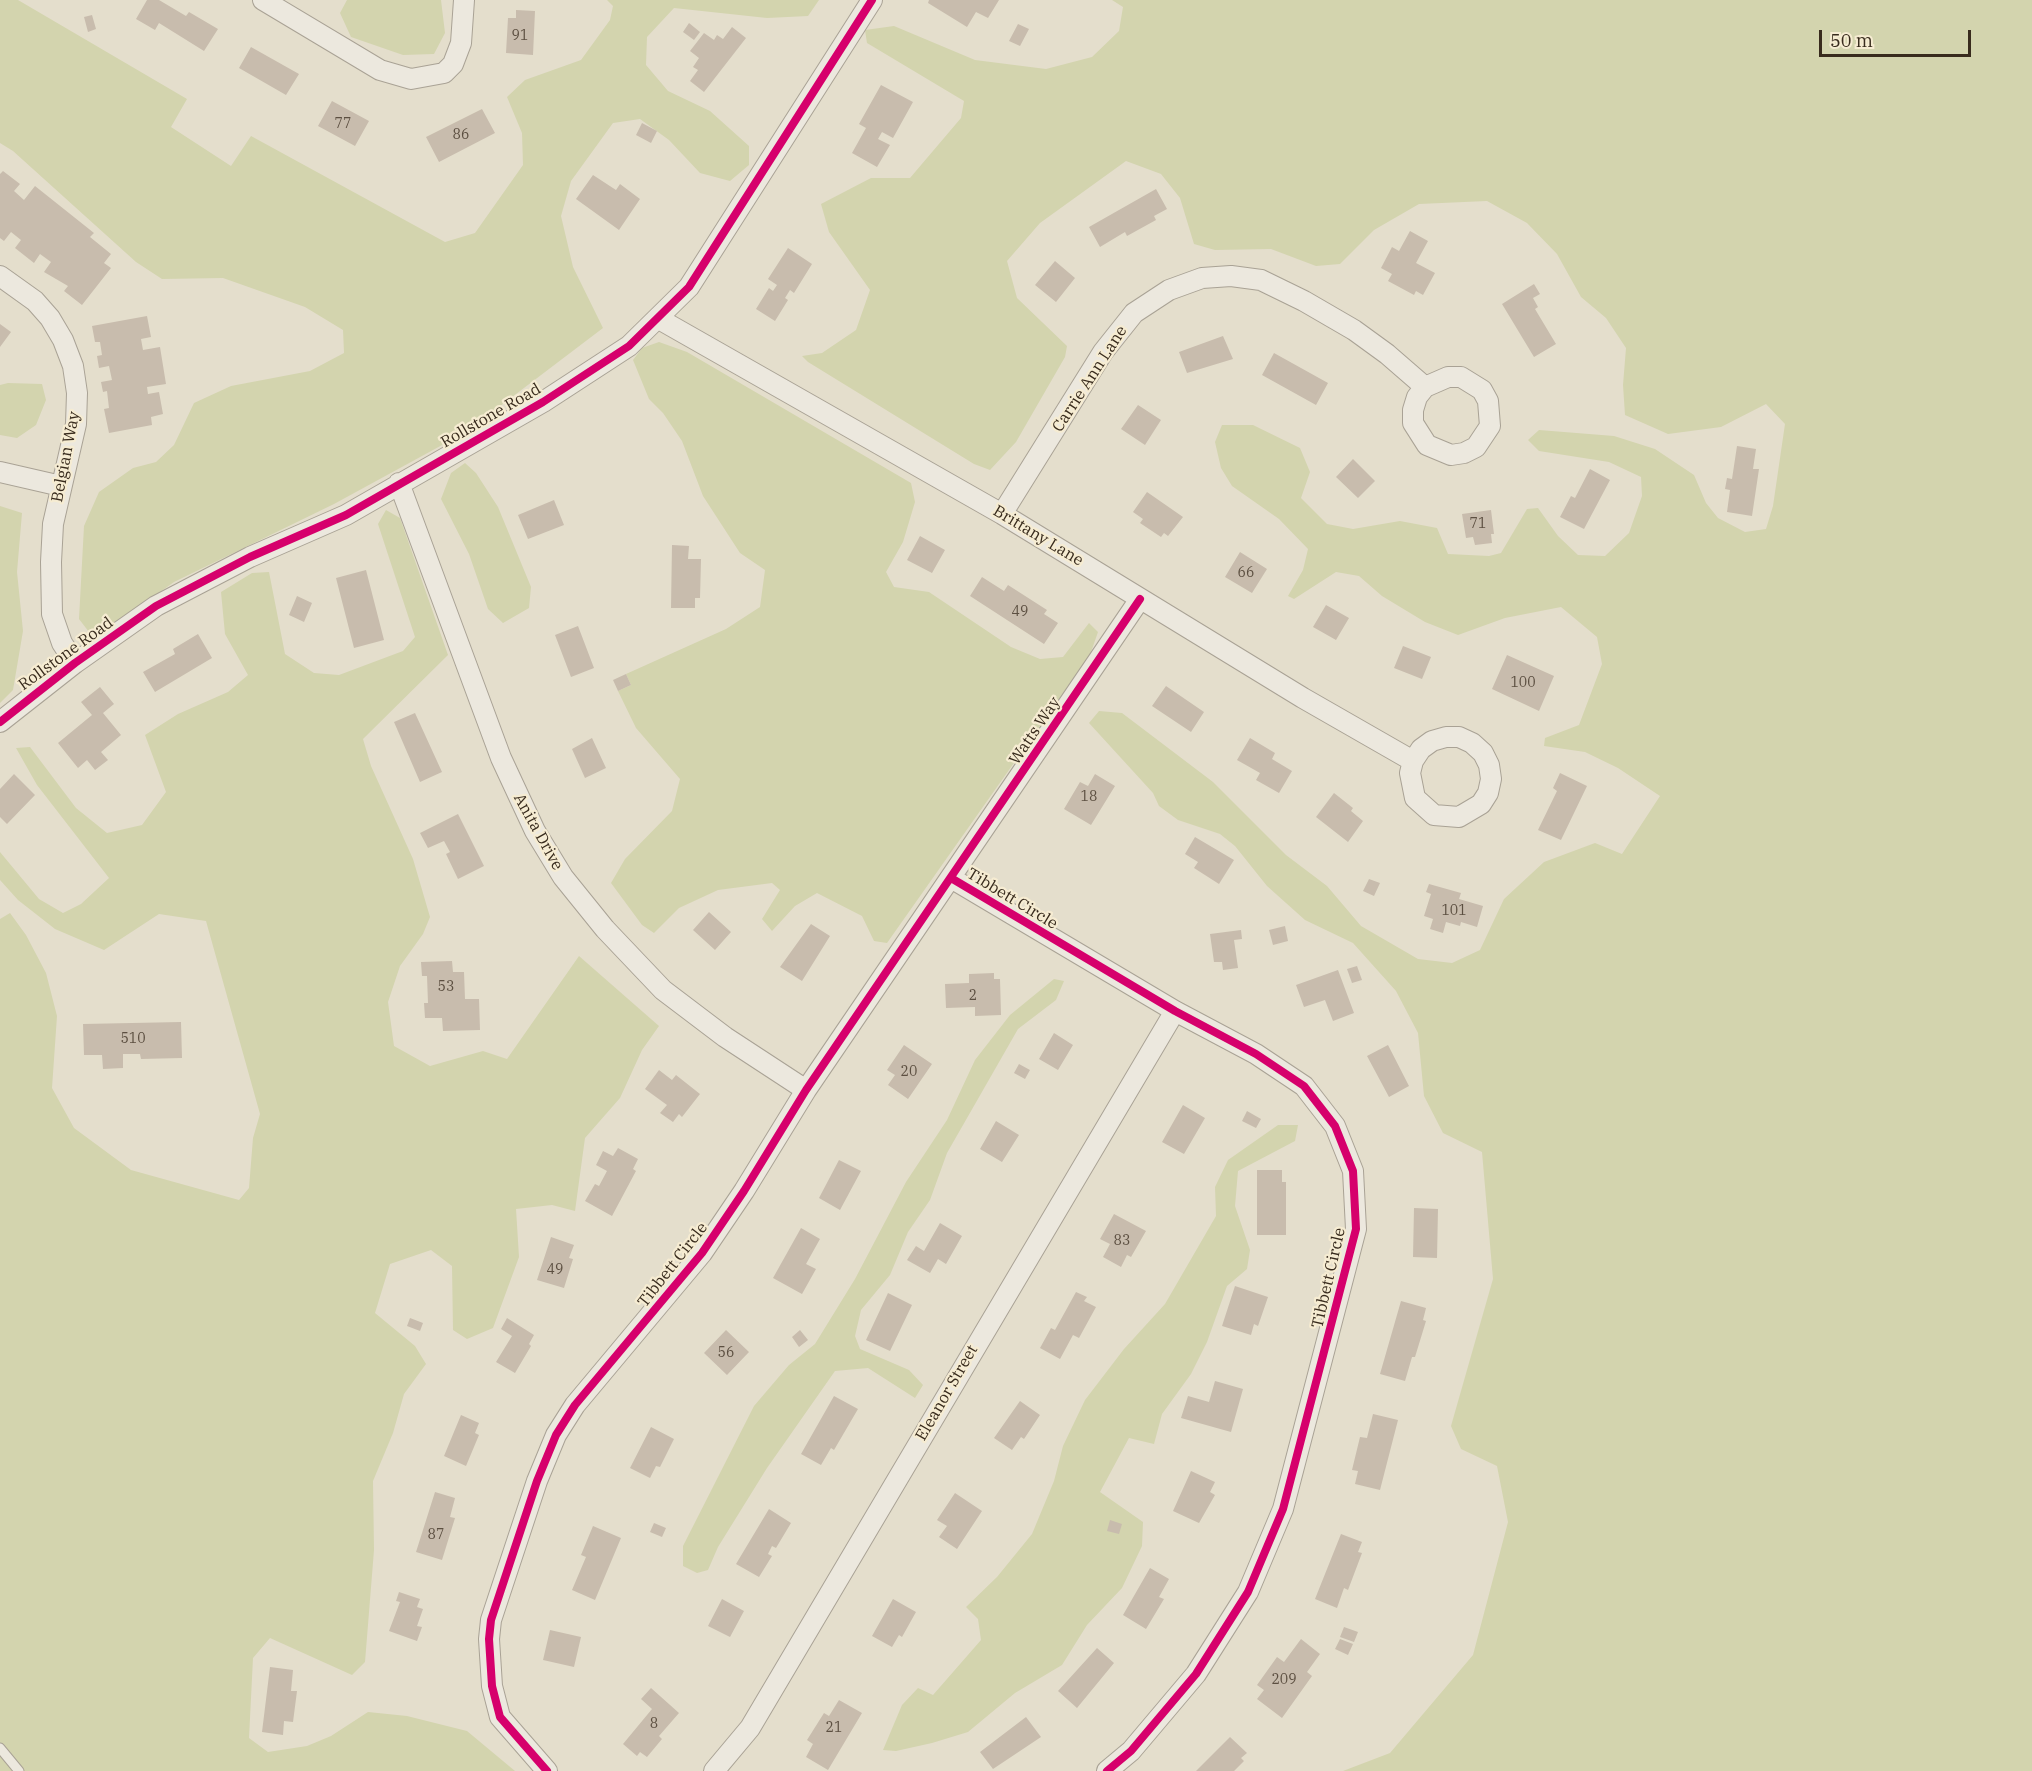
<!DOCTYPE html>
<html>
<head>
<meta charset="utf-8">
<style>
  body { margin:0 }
  #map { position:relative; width:2032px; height:1771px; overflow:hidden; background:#e4decc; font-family:"IBM Plex Serif",serif }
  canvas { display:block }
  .scale { position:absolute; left:1819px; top:30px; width:152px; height:27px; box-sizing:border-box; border:3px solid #382b1d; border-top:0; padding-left:8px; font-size:18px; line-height:21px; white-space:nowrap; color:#382b1d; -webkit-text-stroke:4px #f6ecd2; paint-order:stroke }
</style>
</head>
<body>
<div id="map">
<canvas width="2032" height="1771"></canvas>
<div class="scale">50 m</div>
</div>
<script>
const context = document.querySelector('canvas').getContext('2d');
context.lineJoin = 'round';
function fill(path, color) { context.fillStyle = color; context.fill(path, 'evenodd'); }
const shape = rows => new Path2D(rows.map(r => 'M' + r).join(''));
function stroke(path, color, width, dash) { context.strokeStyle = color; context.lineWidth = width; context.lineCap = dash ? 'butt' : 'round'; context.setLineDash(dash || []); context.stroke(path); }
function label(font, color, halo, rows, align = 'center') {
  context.font = font + ' "IBM Plex Serif",serif'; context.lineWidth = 4.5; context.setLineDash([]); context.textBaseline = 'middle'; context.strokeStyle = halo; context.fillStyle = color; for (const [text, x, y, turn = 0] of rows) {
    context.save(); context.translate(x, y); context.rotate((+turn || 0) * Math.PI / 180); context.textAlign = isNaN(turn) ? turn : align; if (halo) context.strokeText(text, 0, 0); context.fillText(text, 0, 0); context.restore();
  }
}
const green = shape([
  [0,0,18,0,187,99,171,127,231,166,251,136,445,242,475,233,523,165,522,133,507,97,525,80,581,60,610,20,613,6,607,0,819,0,808,16,767,18,674,8,647,37,646,65,668,91,710,111,749,146,749,165,730,181,700,173,669,140,640,119,613,123,571,181,561,216,573,267,603,328,466,432,334,504,174,582,110,628,89,632,79,619,84,526,99,492,133,468,156,462,174,445,194,403,231,386,310,371,344,353,343,330,305,307,223,278,162,279,136,262,13,151,0,143],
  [347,0,441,0,445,33,434,54,403,55,351,37,340,13],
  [1112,0,2032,0,2032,1771,1343,1771,1390,1753,1473,1655,1508,1522,1497,1466,1461,1449,1451,1426,1493,1279,1482,1152,1443,1133,1424,1096,1418,1033,1396,991,1353,943,1305,920,1267,886,1235,846,1220,834,1178,820,1159,806,1153,793,1089,723,1099,711,1122,713,1213,782,1286,855,1327,886,1361,926,1418,959,1452,963,1480,950,1504,899,1544,862,1595,843,1622,854,1660,796,1618,768,1585,752,1544,746,1545,738,1579,725,1602,664,1597,637,1561,607,1505,618,1458,635,1425,622,1382,596,1359,576,1336,572,1294,599,1288,596,1303,570,1308,549,1279,519,1232,486,1221,468,1215,442,1222,425,1253,425,1300,448,1310,472,1301,498,1327,524,1353,529,1400,521,1437,528,1448,554,1489,556,1501,553,1527,509,1538,508,1558,536,1578,555,1605,556,1629,533,1642,496,1641,477,1609,462,1539,451,1528,440,1539,430,1614,436,1655,449,1694,475,1706,503,1718,518,1745,532,1766,529,1773,506,1785,424,1766,404,1721,427,1668,434,1625,415,1623,385,1626,348,1606,318,1581,297,1557,254,1527,223,1487,201,1419,204,1374,230,1340,264,1316,266,1271,249,1215,250,1194,244,1180,198,1161,174,1126,161,1040,223,1007,261,1017,298,1067,346,1065,357,1016,442,990,470,974,464,808,362,802,356,822,353,856,330,870,290,829,232,821,204,871,178,910,178,961,118,964,101,867,43,865,30,894,26,975,60,1046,69,1092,57,1119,31,1123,7],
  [659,342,687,352,911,483,915,502,903,542,886,572,894,587,929,592,1011,647,1040,659,1063,657,1089,623,1098,632,1090,655,887,943,874,941,862,916,817,893,795,906,772,931,762,919,780,890,772,883,718,890,679,908,654,933,642,925,611,883,625,859,672,811,680,779,636,728,618,691,631,685,626,674,726,629,760,607,765,570,740,553,703,496,682,441,663,413,649,399,633,360,642,348],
  [8,383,42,384,46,400,36,425,17,438,0,435,0,385],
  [465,463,476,473,498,507,531,587,529,608,503,623,488,609,469,554,441,499,451,473],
  [0,506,22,513,17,572,23,631,13,690,0,703],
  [386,510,400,518,448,655,363,739,371,766,413,859,430,917,423,934,400,966,388,1002,394,1046,430,1066,483,1051,507,1059,579,956,659,1026,642,1050,620,1098,585,1138,575,1211,552,1205,516,1209,519,1257,493,1328,467,1339,453,1330,452,1266,431,1250,390,1264,375,1313,415,1346,426,1364,404,1394,393,1433,373,1481,374,1550,365,1662,352,1675,270,1638,253,1658,249,1738,268,1752,307,1746,331,1736,368,1712,407,1716,467,1731,515,1771,0,1771,0,919,10,913,26,935,46,973,57,1016,52,1088,74,1128,131,1170,239,1200,249,1188,253,1138,260,1114,206,921,159,914,104,950,55,929,18,900,0,880,0,852,39,899,63,913,81,904,109,878,37,785,16,748,30,747,76,808,107,833,142,825,166,792,145,735,178,714,228,692,248,675,225,634,221,592,252,573,269,572,285,654,314,673,339,675,403,651,415,637,378,524],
  [1054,979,1064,981,1056,1000,1018,1029,947,1153,930,1200,908,1232,890,1275,861,1310,855,1336,860,1349,909,1370,923,1385,915,1398,868,1368,835,1371,767,1468,718,1547,708,1570,697,1573,683,1566,683,1546,754,1406,789,1365,815,1344,855,1279,906,1182,947,1120,975,1060,1010,1015],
  [1278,1125,1298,1125,1295,1141,1238,1171,1235,1206,1250,1250,1247,1269,1227,1286,1207,1342,1191,1374,1162,1414,1154,1444,1129,1438,1100,1492,1143,1522,1142,1546,1122,1588,1087,1625,1062,1665,1015,1693,968,1732,932,1743,896,1751,883,1750,902,1705,918,1688,933,1695,981,1640,978,1619,966,1607,997,1577,1032,1534,1054,1481,1063,1446,1085,1400,1124,1349,1165,1304,1216,1216,1215,1187,1228,1160]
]);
const building = shape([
  [147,0,159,0,186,16,189,12,218,29,204,51,159,23,155,30,136,19],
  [929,0,999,0,988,18,976,12,967,27,928,3],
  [516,10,535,11,533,55,506,53,508,18,516,18],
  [92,15,96,29,88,32,84,17],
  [689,23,700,32,694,40,683,32],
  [1018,24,1029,29,1020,46,1009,41],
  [732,27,746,38,704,92,690,81,698,70,693,67,699,58,690,51,704,33,714,40,717,35,723,39],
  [251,47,299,74,286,95,239,68],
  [881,85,913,102,893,138,882,132,878,139,890,145,877,167,852,153,866,128,859,124],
  [332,101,369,121,355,146,318,126],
  [482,109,495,133,439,162,426,137],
  [642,123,657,131,651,143,636,135],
  [3,171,20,184,14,191,24,200,35,186,94,233,90,237,111,254,104,263,111,268,82,305,64,291,68,286,44,272,51,262,40,254,34,263,15,248,21,240,11,232,4,241,0,238,0,174],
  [593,175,616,190,620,184,640,199,619,230,576,199],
  [1156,189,1167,209,1154,216,1156,220,1127,236,1125,232,1100,247,1089,227],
  [1410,231,1428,241,1416,263,1435,273,1423,295,1416,291,1414,295,1388,281,1392,274,1381,268,1392,247,1399,251],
  [788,248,812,264,794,293,790,290,785,298,788,300,775,321,756,309,769,288,773,291,777,285,768,279],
  [1055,261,1075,278,1056,302,1035,285],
  [1534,284,1540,294,1533,298,1538,307,1535,309,1556,344,1534,357,1502,304],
  [147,316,151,337,141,339,143,350,160,347,166,384,147,387,148,394,159,392,163,414,151,417,152,425,109,433,104,409,109,408,107,391,103,392,101,382,112,380,109,366,99,368,97,356,102,355,100,342,95,342,92,326],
  [0,324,11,332,0,347],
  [1223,336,1233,359,1187,373,1179,352],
  [1274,353,1328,383,1316,405,1262,375],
  [1138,405,1161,420,1145,445,1121,429],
  [1737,446,1756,449,1753,469,1759,469,1752,516,1727,512,1730,490,1725,489,1727,478,1732,479],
  [1353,459,1375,481,1358,498,1336,477],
  [1590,469,1610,480,1584,529,1560,517,1571,496,1575,498],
  [1147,492,1183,517,1168,536,1164,533,1161,537,1140,523,1143,519,1133,512],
  [554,500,564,525,528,539,518,515],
  [1491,510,1494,534,1491,534,1492,543,1475,545,1473,537,1466,538,1462,514],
  [920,536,945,550,932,573,907,560],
  [672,545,689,546,688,559,701,559,700,598,695,598,695,608,671,608],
  [1240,552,1267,569,1252,593,1225,577],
  [366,570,384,640,354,648,336,578],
  [982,577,1004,591,1008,585,1047,610,1044,614,1058,623,1044,644,970,596],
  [297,596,312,603,304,622,289,615],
  [1326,605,1349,618,1336,640,1313,627],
  [578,626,594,668,571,677,555,635],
  [198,634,212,658,155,692,143,672,175,654,173,649],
  [1403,646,1431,657,1422,679,1394,668],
  [1507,655,1554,676,1539,711,1492,689],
  [626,674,631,685,618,691,613,680],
  [1166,686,1204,712,1191,732,1152,706],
  [100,687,114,704,103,713,121,735,101,752,108,760,95,770,87,760,78,768,58,743,92,715,81,702],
  [415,713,442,772,420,782,394,722],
  [592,738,606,768,585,778,572,749],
  [1250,738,1275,753,1272,759,1292,771,1279,793,1256,780,1260,773,1237,760],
  [1560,773,1587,786,1561,840,1538,830,1557,791,1553,788],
  [14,774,35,795,7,824,0,817,0,789],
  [1095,774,1115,786,1091,825,1064,809,1080,782,1088,786],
  [1334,793,1353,808,1351,811,1363,821,1348,842,1316,817],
  [458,814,484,866,458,879,446,854,450,852,444,841,428,848,420,833],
  [1195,837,1234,860,1219,884,1194,868,1198,862,1185,854],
  [1369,879,1380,883,1374,896,1363,891],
  [1429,884,1461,893,1459,899,1483,906,1477,927,1461,922,1460,926,1446,922,1443,933,1430,929,1433,919,1424,916,1431,894,1426,892],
  [709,912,731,932,715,950,693,930],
  [811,924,830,936,802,981,780,967],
  [1285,926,1288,941,1273,945,1269,930],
  [1241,930,1242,939,1234,940,1238,968,1223,970,1222,962,1214,962,1210,934],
  [452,961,453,972,464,972,465,999,479,999,480,1030,443,1031,442,1018,425,1018,424,1003,428,1003,427,976,422,976,421,962],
  [1357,966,1362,980,1352,983,1347,969],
  [1338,970,1354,1013,1333,1021,1325,1000,1304,1007,1296,985],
  [994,973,994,979,1000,979,1001,1015,975,1016,975,1007,946,1008,945,984,969,983,969,974],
  [181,1022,182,1058,141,1059,140,1054,123,1054,123,1068,103,1069,102,1055,84,1055,83,1024],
  [1054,1033,1073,1045,1058,1070,1039,1059],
  [904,1045,932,1064,908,1099,888,1085,895,1075,887,1070],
  [1388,1045,1409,1086,1389,1097,1367,1056],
  [1019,1064,1030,1070,1025,1079,1014,1073],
  [659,1070,672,1080,676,1075,700,1094,682,1117,679,1114,673,1122,660,1113,667,1105,645,1089],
  [1183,1105,1205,1118,1184,1154,1162,1142],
  [1247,1111,1261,1119,1256,1128,1242,1121],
  [996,1121,1019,1135,1002,1162,980,1149],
  [618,1148,638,1159,633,1169,636,1171,612,1216,585,1201,595,1184,599,1186,607,1171,596,1165,603,1151,613,1156],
  [839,1160,861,1171,840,1210,819,1198],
  [1257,1170,1282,1170,1282,1182,1286,1182,1286,1235,1257,1235],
  [1414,1208,1438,1209,1437,1258,1413,1257],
  [1114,1214,1146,1231,1131,1257,1127,1255,1121,1267,1103,1257,1110,1244,1100,1239],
  [940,1223,962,1236,946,1264,938,1259,930,1273,907,1260,916,1246,924,1251],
  [801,1228,820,1239,806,1264,816,1269,802,1294,773,1278],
  [551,1237,574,1245,569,1258,573,1259,564,1288,537,1280],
  [1235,1286,1268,1297,1258,1326,1254,1324,1251,1335,1222,1326],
  [1076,1292,1087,1297,1084,1301,1096,1307,1079,1338,1073,1335,1060,1359,1040,1348,1051,1328,1055,1330],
  [888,1293,912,1305,890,1351,866,1340],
  [1401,1301,1426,1308,1423,1320,1426,1321,1415,1357,1412,1357,1405,1381,1380,1374],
  [410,1318,423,1323,420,1331,407,1326],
  [507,1318,534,1335,529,1344,531,1346,515,1373,496,1362,512,1336,501,1329],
  [726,1330,749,1352,727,1375,704,1353],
  [800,1330,808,1340,799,1347,792,1337],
  [1215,1381,1243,1389,1231,1432,1181,1418,1188,1396,1209,1402],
  [834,1396,858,1409,834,1450,831,1448,821,1465,801,1454],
  [1020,1401,1040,1415,1024,1439,1021,1437,1012,1450,994,1438],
  [1373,1414,1398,1420,1380,1490,1355,1484,1358,1471,1352,1470,1360,1437,1367,1438],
  [461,1415,479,1423,475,1433,479,1435,466,1466,444,1456],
  [651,1427,674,1439,660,1467,656,1466,650,1478,630,1468],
  [1191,1471,1215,1482,1210,1492,1215,1495,1199,1523,1173,1511],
  [435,1492,455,1498,450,1517,455,1518,442,1560,416,1552],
  [955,1493,982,1511,957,1549,939,1537,947,1526,937,1520],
  [769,1509,791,1523,776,1548,772,1546,768,1554,772,1556,759,1577,736,1564],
  [1110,1520,1122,1524,1119,1534,1107,1531],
  [654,1523,666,1528,662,1537,650,1532],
  [593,1526,621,1538,595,1600,572,1590,586,1557,581,1555],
  [1341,1534,1362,1542,1358,1552,1362,1553,1348,1590,1344,1588,1337,1608,1315,1599],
  [1150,1568,1169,1579,1159,1597,1164,1599,1146,1629,1123,1615],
  [399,1592,420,1599,417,1607,423,1609,417,1626,422,1627,417,1641,389,1631,400,1602,396,1601],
  [722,1599,744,1611,730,1637,708,1626],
  [893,1599,916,1612,902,1637,899,1635,892,1647,872,1636],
  [1344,1627,1358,1632,1354,1642,1340,1637],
  [550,1630,581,1637,574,1667,543,1660],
  [1301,1639,1320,1654,1307,1672,1312,1676,1282,1718,1257,1699,1264,1690,1257,1685,1277,1657,1284,1662],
  [1340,1639,1353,1644,1348,1655,1335,1649],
  [1097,1648,1114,1663,1077,1708,1058,1691],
  [270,1667,293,1670,291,1691,297,1691,293,1722,284,1721,283,1735,262,1732],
  [651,1688,679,1713,659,1736,662,1739,647,1757,640,1752,637,1756,623,1744,652,1709,641,1699],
  [839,1700,862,1713,828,1770,806,1757,813,1744,807,1740,824,1713,829,1716],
  [1026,1717,1041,1737,993,1769,980,1752],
  [1230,1737,1247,1753,1241,1758,1244,1761,1234,1771,1196,1771]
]);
const lane = shape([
  [0,1748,19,1771]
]);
const street = shape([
  [263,0,380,70,411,79,444,73,453,64,461,43,464,0],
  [0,276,35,301,50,318,63,340,73,366,77,393,76,424,53,524,51,562,52,614,62,643,75,663],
  [659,319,1002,514,1303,698,1413,761,1410,773,1415,798,1434,815,1459,817,1481,804,1488,793,1491,779,1489,765,1483,753,1472,743,1459,737,1446,737,1432,741,1421,749,1413,761],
  [0,472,61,486],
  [399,483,501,758,535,831,563,877,605,929,663,990,725,1037,806,1090],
  [1002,514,1103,352,1134,313,1169,290,1202,278,1231,276,1261,280,1304,301,1354,330,1387,354,1425,387,1417,397,1413,410,1413,423,1427,445,1451,455,1464,453,1476,447,1490,426,1488,401,1482,390,1461,377,1448,377,1425,387],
  [0,722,75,663,156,606,250,557,346,515,543,402,629,346,689,287,872,0],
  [951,878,1175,1011,1256,1054,1304,1086,1335,1126,1353,1171,1356,1229,1283,1509,1248,1592,1196,1674,1131,1751,1107,1771],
  [547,1771,500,1717,492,1686,489,1639,491,1620,537,1481,556,1435,575,1405,702,1253,744,1191,806,1090,1140,599],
  [714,1771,750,1728,1175,1011]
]);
const cycleway = shape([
  [0,722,75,663,156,606,250,557,346,515,543,402,629,346,689,287,872,0],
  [951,878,1175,1011,1256,1054,1304,1086,1335,1126,1353,1171,1356,1229,1283,1509,1248,1592,1196,1674,1131,1751,1107,1771],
  [547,1771,500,1717,492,1686,489,1639,491,1620,537,1481,556,1435,575,1405,702,1253,744,1191,806,1090,1140,599]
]);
const numberNames = [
  ["91",520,36],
  ["77",343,124],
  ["86",461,135],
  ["71",1478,524],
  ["66",1246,573],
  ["49",1020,612],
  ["100",1523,683],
  ["18",1089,797],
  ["101",1454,911],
  ["53",446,987],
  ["2",973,996],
  ["510",133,1039],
  ["20",909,1072],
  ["83",1122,1241],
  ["49",555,1270],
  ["56",726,1353],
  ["87",436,1535],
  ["209",1284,1680],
  ["8",654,1724],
  ["21",834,1728]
];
const streetNames = [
  ["Carrie Ann Lane",1090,379,-57],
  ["Rollstone Road",491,416,-30],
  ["Belgian Way",66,457,-79],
  ["Brittany Lane",1038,536,31],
  ["Rollstone Road",66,654,-36],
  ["Watts Way",1035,731,-56],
  ["Anita Drive",538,832,61],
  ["Tibbett Circle",1012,899,31],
  ["Tibbett Circle",673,1265,-52],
  ["Tibbett Circle",1329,1278,-77],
  ["Eleanor Street",947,1393,-60]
];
fill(green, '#d3d4ae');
fill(building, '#c8bcad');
stroke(lane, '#a9a295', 11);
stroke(street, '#a9a295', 22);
stroke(lane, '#ece8de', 9);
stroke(street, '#ece8de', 20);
stroke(cycleway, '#d6006c', 8);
label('14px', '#5c4f41', null, numberNames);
label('16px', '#382b1d', '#f6ecd2', streetNames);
</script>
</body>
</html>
